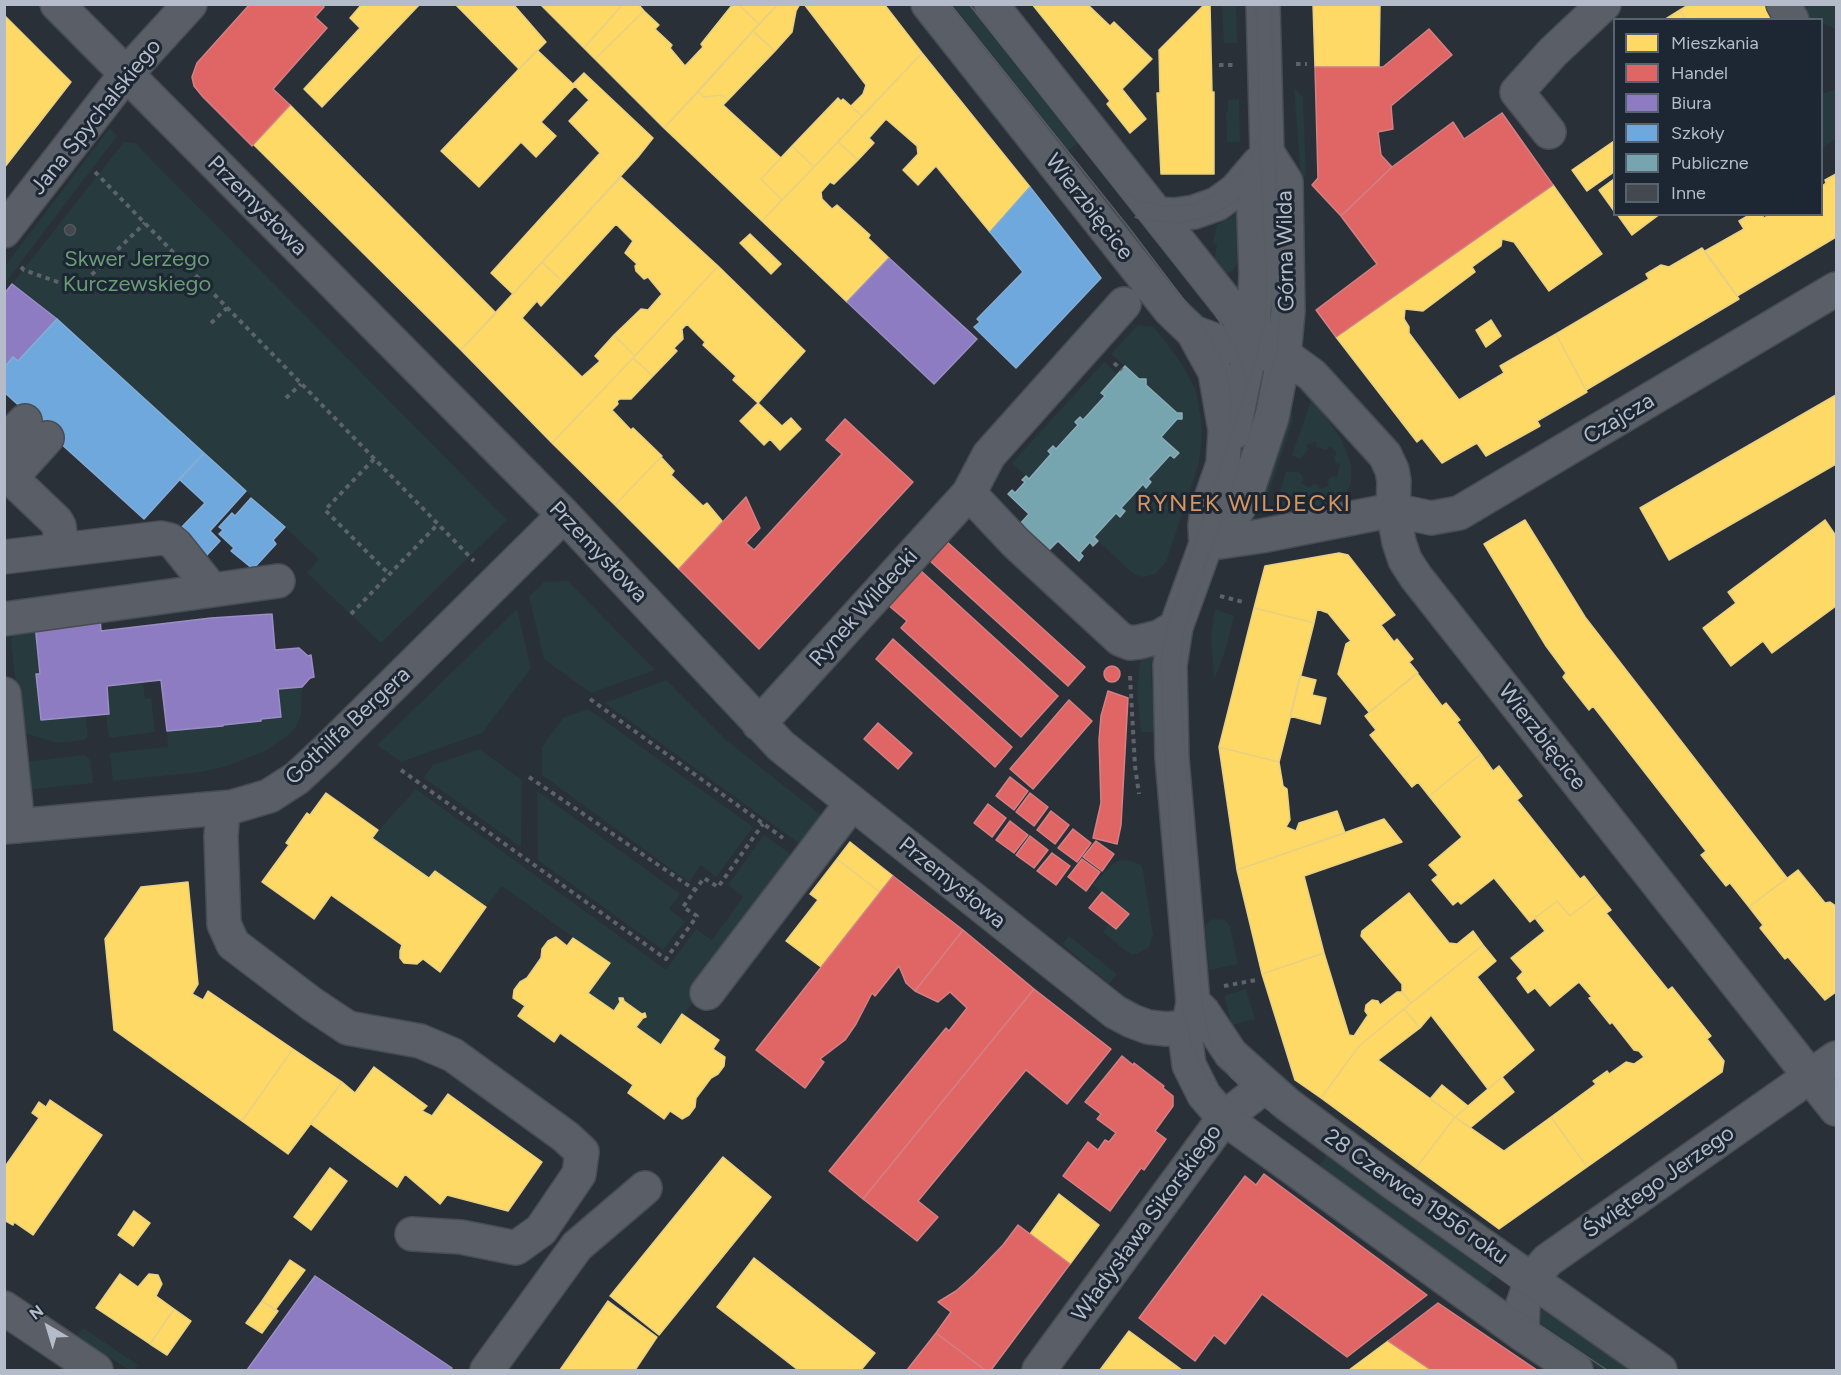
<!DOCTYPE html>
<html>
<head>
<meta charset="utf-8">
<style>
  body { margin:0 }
  #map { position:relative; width:1841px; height:1375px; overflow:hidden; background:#2a3038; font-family:Figtree,sans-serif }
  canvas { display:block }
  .frame { position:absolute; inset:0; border:6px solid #b4bcc9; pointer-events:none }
  .legend { position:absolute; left:1613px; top:18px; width:210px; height:198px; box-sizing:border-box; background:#1d2633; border:2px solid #59626f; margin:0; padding:8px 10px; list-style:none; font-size:18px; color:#b4bcc9 }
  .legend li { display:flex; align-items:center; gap:12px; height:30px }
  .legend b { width:30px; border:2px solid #59626f }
  .north { position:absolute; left:18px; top:1297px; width:60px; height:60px; -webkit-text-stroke:4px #1d2633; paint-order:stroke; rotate:322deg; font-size:16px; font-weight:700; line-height:24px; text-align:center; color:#b4bcc9 }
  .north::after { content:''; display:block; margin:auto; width:21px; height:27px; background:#b4bcc9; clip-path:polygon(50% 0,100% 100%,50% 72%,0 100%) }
</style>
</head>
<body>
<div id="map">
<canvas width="1841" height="1375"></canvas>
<div class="frame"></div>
<ul class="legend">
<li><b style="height:16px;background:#ffd966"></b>Mieszkania</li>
<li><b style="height:16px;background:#e06666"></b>Handel</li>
<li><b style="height:16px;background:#8e7cc3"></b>Biura</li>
<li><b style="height:16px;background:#6fa8dc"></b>Szkoły</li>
<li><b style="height:16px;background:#76a5af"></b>Publiczne</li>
<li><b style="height:16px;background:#444950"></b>Inne</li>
</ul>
<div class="north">N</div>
</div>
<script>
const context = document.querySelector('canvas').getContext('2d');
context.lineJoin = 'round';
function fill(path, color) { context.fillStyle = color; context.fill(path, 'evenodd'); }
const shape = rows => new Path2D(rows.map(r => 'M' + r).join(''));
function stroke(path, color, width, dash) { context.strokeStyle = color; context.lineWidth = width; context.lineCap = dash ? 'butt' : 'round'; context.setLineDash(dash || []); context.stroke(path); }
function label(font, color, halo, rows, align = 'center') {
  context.font = font + ' Figtree,sans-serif'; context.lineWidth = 6; context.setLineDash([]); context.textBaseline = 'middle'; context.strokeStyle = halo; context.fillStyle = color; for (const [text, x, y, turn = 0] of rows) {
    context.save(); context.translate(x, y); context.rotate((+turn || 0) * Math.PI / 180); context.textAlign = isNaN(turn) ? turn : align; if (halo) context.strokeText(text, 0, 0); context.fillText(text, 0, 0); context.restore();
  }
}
const green = shape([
  [944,5,975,5,1082,140,1063,155],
  [1797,5,1836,5,1836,29,1822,23,1822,20,1805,19],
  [1222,6,1236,6,1237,43,1224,43],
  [1294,88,1303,97,1306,176,1301,176],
  [1836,89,1836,139,1822,148,1822,94],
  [1239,99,1240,142,1227,142,1226,112,1228,112,1228,100],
  [110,128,117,136,5,283,5,266],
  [124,142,135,143,507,520,381,643,307,573,319,559,246,491,12,284],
  [1237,214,1239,259,1233,271,1225,274,1211,257,1215,257,1217,244,1213,243,1217,225],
  [1138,325,1154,327,1182,364,1196,391,1201,419,1202,436,1199,463,1166,562,1155,574,1143,577,1136,575,1130,571,1094,537,1116,513,1120,517,1125,511,1121,508,1143,484,1146,487,1151,483,1148,479,1170,455,1174,458,1179,453,1161,437,1177,419,1182,418,1182,414,1177,413,1146,385,1146,379,1139,379,1111,354],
  [1104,362,1118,375,1101,393,1105,396,1083,420,1079,417,1075,422,1078,425,1056,449,1052,447,1049,451,1051,454,1029,479,1012,463],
  [1290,398,1293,420,1268,495,1258,492],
  [1312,398,1342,440,1351,465,1351,484,1346,493,1330,505,1286,514,1272,515,1286,472,1299,472,1304,478,1301,483,1310,488,1313,484,1318,485,1319,489,1329,486,1327,481,1332,476,1337,477,1340,464,1335,463,1334,457,1337,453,1330,446,1326,450,1317,447,1316,442,1307,445,1308,450,1300,459,1292,455],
  [568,581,655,670,591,693,544,659,529,597,544,582],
  [517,609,531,668,482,733,401,762,377,745],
  [1215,609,1234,616,1224,655,1216,675,1214,676,1211,637],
  [35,624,40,674,36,674,84,717,86,717,88,737,84,740,57,743,21,732,11,641,14,632],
  [1141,655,1153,655,1151,677,1156,732,1141,732,1137,692],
  [666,680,725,739,827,820,807,849,605,703],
  [143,682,145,699,151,698,155,732,109,738,106,715,109,714,107,686],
  [302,687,301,715,296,727,287,736,265,751,227,766,201,772,113,781,110,753,168,747,167,731,222,727,223,725,261,721,261,719,281,716,278,689],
  [588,709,753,827,716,877,701,865,689,882,542,775,542,747,563,718],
  [479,749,522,780,521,847,424,778,433,765],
  [85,755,90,760,93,783,27,790,24,762],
  [416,789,666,970,696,929,712,940,743,897,728,885,764,835,799,860,661,1045,636,1027,646,1017,645,1013,642,1014,624,1001,623,998,620,998,620,1002,614,1011,588,993,609,963,502,886,486,907,435,871,429,878,372,838],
  [537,791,680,894,669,909,685,921,663,950,538,860],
  [1128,860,1141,865,1143,870,1153,935,1149,947,1137,954,1131,954,1126,951,1103,932,1109,924,1116,929,1128,914,1093,885,1110,866,1118,861],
  [1214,919,1225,920,1230,926,1238,964,1209,970,1205,927,1209,921],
  [1069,936,1117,974,1109,984,1062,944],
  [1246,989,1255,1019,1232,1025,1224,996],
  [1331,1149,1498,1271,1483,1290,1316,1170],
  [1547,1301,1643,1370,1600,1370,1566,1347,1541,1338,1541,1312],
  [83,1328,138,1365,134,1370,129,1370,77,1336]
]);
const homes = shape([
  [362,4,420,4,322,107,304,89,360,28,350,18,362,4],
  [455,4,513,4,546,42,519,69,455,4],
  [540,4,623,4,584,48,540,4],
  [623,4,638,4,644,11,595,59,584,48,623,4],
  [733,4,738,4,759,24,664,128,595,59,644,11,659,25,655,29,672,45,670,48,685,66,703,47,701,44,733,4],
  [738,4,778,4,759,24,738,4],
  [778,4,800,4,796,11,792,32,775,51,753,31,778,4],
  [804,4,884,4,922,53,862,116,851,106,863,94,866,85,804,4],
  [1032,4,1087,4,1110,26,1114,22,1152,59,1122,89,1146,119,1130,133,1107,104,1110,101,1032,4],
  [1205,4,1210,4,1212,92,1214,92,1214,174,1161,174,1157,93,1160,93,1159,50,1205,4],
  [1313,4,1380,4,1379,67,1315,67,1313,4],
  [1690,4,1766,4,1774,20,1686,20,1680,10,1690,4],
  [1680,10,1686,20,1664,20,1680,10],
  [4,15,71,82,4,168,4,15],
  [753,31,775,51,728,100,722,95,704,97,698,92,753,31],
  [537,50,575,86,541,122,556,136,536,157,521,142,479,187,441,151,537,50],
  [922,53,1030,187,990,232,936,166,918,185,903,170,918,154,917,146,886,119,869,138,874,143,858,160,838,142,922,53],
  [584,73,653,138,638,157,513,294,491,273,600,153,569,121,589,100,573,84,584,73],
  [698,92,704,97,722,95,728,100,723,105,781,158,761,179,782,200,762,221,664,128,698,92],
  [838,98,841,101,843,99,862,116,814,167,792,146,838,98],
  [290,105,496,313,461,350,253,144,290,105],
  [1614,141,1614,172,1587,191,1572,170,1614,141],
  [838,142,858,160,834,184,830,182,821,192,822,199,832,209,837,205,870,235,868,238,889,258,847,302,762,221,838,142],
  [792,146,814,167,782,200,761,179,792,146],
  [1836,174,1836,237,1737,296,1705,251,1744,229,1739,221,1751,214,1762,214,1764,218,1770,214,1822,214,1822,186,1826,183,1825,180,1836,174],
  [621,177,718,266,635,356,614,335,641,309,648,310,662,294,648,277,644,279,636,271,635,266,637,264,625,253,633,241,616,224,563,282,542,262,621,177],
  [1614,179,1614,211,1599,190,1614,179],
  [1553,185,1602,254,1549,291,1514,242,1502,239,1501,246,1472,267,1475,272,1423,311,1405,309,1404,319,1409,327,1409,333,1459,400,1504,373,1500,366,1556,334,1587,392,1537,421,1540,426,1486,456,1477,443,1442,463,1422,438,1417,442,1336,337,1553,185],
  [1617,214,1660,214,1632,235,1617,214],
  [750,234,781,264,771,274,740,243,750,234],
  [1702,248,1739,299,1586,390,1556,334,1649,279,1646,274,1661,265,1669,267,1702,248],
  [542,262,563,282,541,306,537,301,522,318,582,377,600,361,595,356,614,335,635,356,552,443,461,350,542,262],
  [718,266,805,351,758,403,733,380,736,376,703,345,705,342,687,324,682,329,683,339,674,348,677,351,653,376,633,358,718,266],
  [1491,320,1501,336,1486,347,1476,330,1491,320],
  [633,358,653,376,631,399,620,399,617,401,618,404,612,410,631,430,633,428,662,456,615,505,552,443,633,358],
  [1836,395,1836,464,1669,560,1640,508,1836,395],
  [758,403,782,426,791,418,801,429,780,450,770,439,764,445,740,421,758,403],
  [661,457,674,471,671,475,703,506,707,503,722,521,679,569,615,505,661,457],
  [1525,520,1585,617,1787,878,1749,907,1730,883,1726,886,1701,855,1706,851,1593,706,1589,710,1563,677,1566,673,1546,646,1484,544,1525,520],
  [1825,520,1836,536,1836,606,1772,653,1763,641,1731,666,1703,628,1736,603,1728,592,1825,520],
  [1339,553,1348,555,1395,615,1381,625,1394,642,1397,639,1413,659,1409,662,1418,673,1369,712,1338,674,1346,644,1351,641,1328,613,1317,609,1314,623,1254,608,1265,566,1339,553],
  [1254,608,1314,623,1279,762,1219,747,1254,608],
  [1417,673,1442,706,1446,703,1460,720,1457,722,1481,754,1429,796,1418,782,1412,787,1370,735,1376,730,1365,716,1417,673],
  [1300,676,1316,680,1312,695,1326,698,1320,724,1290,716,1300,676],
  [1219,747,1279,762,1283,786,1287,789,1290,820,1286,827,1296,831,1299,823,1337,811,1345,833,1237,870,1219,747],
  [1481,754,1493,771,1499,766,1522,796,1517,800,1580,879,1584,876,1598,894,1570,916,1557,901,1530,922,1494,878,1461,904,1458,901,1453,905,1432,880,1438,875,1429,865,1462,837,1429,796,1481,754],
  [326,793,378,830,372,838,429,878,435,871,486,907,440,972,423,959,417,964,404,963,400,958,400,951,402,945,331,895,314,919,262,882,289,845,286,843,307,813,310,815,326,793],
  [1384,819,1402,842,1304,876,1324,953,1262,974,1237,870,1384,819],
  [850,842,893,876,880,892,837,859,850,842],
  [837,859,880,892,821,967,786,941,818,900,810,894,837,859],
  [1798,870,1825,903,1830,902,1836,906,1836,992,1825,1000,1788,957,1785,959,1760,928,1763,925,1749,907,1798,870],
  [188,882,198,984,192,994,203,1000,208,991,293,1049,242,1121,114,1030,105,939,141,887,188,882],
  [1409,893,1449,943,1457,944,1473,931,1483,945,1411,1003,1402,992,1402,984,1361,936,1362,931,1409,893],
  [1598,894,1611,910,1606,913,1668,990,1672,987,1711,1036,1707,1039,1724,1061,1722,1072,1587,1167,1551,1117,1596,1084,1593,1081,1607,1071,1609,1074,1626,1062,1634,1064,1644,1057,1639,1051,1634,1050,1612,1022,1610,1024,1589,998,1592,997,1579,982,1550,1006,1535,988,1528,993,1517,978,1523,972,1511,958,1545,931,1535,918,1557,901,1570,916,1598,894],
  [556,937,567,946,573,938,610,963,588,993,614,1011,620,1002,619,998,623,998,624,1001,642,1014,645,1013,646,1017,643,1018,636,1027,661,1045,682,1014,719,1040,713,1049,725,1057,724,1066,718,1074,711,1078,696,1098,695,1107,689,1115,682,1119,670,1111,664,1119,628,1093,633,1085,560,1033,554,1042,518,1016,525,1006,513,998,514,990,520,982,527,978,541,958,542,949,548,941,556,937],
  [1483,945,1496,961,1477,977,1534,1050,1488,1089,1431,1015,1420,1028,1404,1009,1483,945],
  [1324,953,1349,1035,1354,1036,1368,1015,1365,1011,1366,1005,1372,1000,1378,1001,1380,1005,1397,992,1402,992,1411,1003,1359,1046,1321,1098,1295,1080,1262,974,1324,953],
  [1404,1009,1420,1028,1378,1060,1455,1117,1416,1168,1321,1098,1359,1046,1404,1009],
  [293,1049,342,1082,288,1154,242,1121,293,1049],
  [374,1067,427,1106,422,1111,432,1116,448,1094,542,1162,508,1211,447,1195,440,1204,405,1174,397,1187,311,1124,342,1082,355,1093,374,1067],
  [1502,1077,1514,1092,1470,1128,1455,1117,1502,1077],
  [1442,1085,1468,1106,1455,1117,1430,1099,1442,1085],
  [50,1100,102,1135,33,1235,14,1222,13,1225,4,1220,4,1168,39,1118,32,1113,39,1102,46,1107,50,1100],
  [1455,1117,1504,1151,1551,1117,1587,1167,1499,1229,1416,1168,1455,1117],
  [723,1157,771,1197,659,1335,610,1296,723,1157],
  [330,1168,347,1181,311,1230,294,1217,330,1168],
  [1059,1194,1099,1225,1070,1264,1030,1234,1059,1194],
  [134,1211,150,1223,133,1246,118,1235,134,1211],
  [754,1258,875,1353,861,1370,798,1370,717,1307,754,1258],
  [290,1260,305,1270,275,1310,262,1301,290,1260],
  [120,1274,138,1287,149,1274,158,1275,162,1284,156,1296,174,1309,150,1344,96,1308,120,1274],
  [262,1301,278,1311,262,1333,246,1323,262,1301],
  [608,1301,657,1337,635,1370,560,1370,608,1301],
  [174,1309,191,1321,167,1355,150,1344,174,1309],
  [1129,1331,1182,1370,1100,1370,1129,1331],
  [1388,1341,1431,1370,1349,1370,1388,1341]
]);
const shops = shape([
  [250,4,322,4,324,7,315,17,327,28,273,89,290,105,252,146,203,97,194,86,192,77,197,63,250,4],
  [1429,29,1452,55,1391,106,1393,129,1378,132,1381,155,1392,167,1341,216,1312,185,1318,178,1315,67,1383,67,1429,29],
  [1502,113,1553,185,1336,337,1316,310,1377,264,1341,216,1392,167,1453,122,1464,139,1502,113],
  [845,419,913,482,759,649,679,569,746,497,760,528,746,543,754,550,842,454,826,440,845,419],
  [946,541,1085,667,1068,686,929,560,946,541],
  [920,570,1058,696,1021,737,901,628,907,621,888,605,920,570],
  [893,639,1012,747,995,767,876,659,893,639],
  '1104 674a8 8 0 1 1 16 0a8 8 0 1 1-16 0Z',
  [1108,691,1128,698,1121,825,1117,844,1093,838,1101,803,1099,740,1101,716,1108,691],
  [1069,700,1092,721,1033,789,1010,769,1069,700],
  [878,723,912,753,898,769,864,739,878,723],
  [1010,777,1028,791,1014,810,996,796,1010,777],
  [1030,793,1048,807,1034,826,1016,812,1030,793],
  [988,804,1006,818,992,837,974,823,988,804],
  [1051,811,1069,825,1055,844,1037,830,1051,811],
  [1010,821,1028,835,1014,853,996,840,1010,821],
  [1073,829,1091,843,1077,862,1058,848,1073,829],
  [1030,836,1048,850,1034,868,1016,855,1030,836],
  [1096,841,1114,854,1102,871,1083,857,1096,841],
  [1052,853,1070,866,1056,885,1037,871,1052,853],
  [1082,859,1100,872,1086,891,1068,877,1082,859],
  [893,876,963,930,915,991,906,983,899,966,875,996,872,993,856,1024,845,1040,820,1059,824,1062,805,1088,756,1050,893,876],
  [1102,892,1129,914,1116,929,1089,908,1102,892],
  [963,930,1034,989,863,1199,829,1171,946,1028,949,1031,967,1008,950,992,938,1002,915,991,963,930],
  [1034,989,1111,1049,1067,1104,1026,1070,918,1201,938,1217,917,1241,863,1199,1034,989],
  [1122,1056,1133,1065,1134,1063,1164,1086,1163,1088,1173,1096,1173,1106,1155,1131,1166,1139,1144,1170,1141,1168,1110,1211,1063,1176,1088,1142,1098,1150,1105,1140,1109,1142,1116,1133,1097,1119,1101,1114,1085,1102,1122,1056],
  [1264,1174,1427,1295,1347,1357,1262,1294,1225,1344,1214,1335,1195,1361,1139,1318,1245,1176,1256,1185,1264,1174],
  [1018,1225,1070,1264,991,1370,985,1370,936,1333,951,1312,938,1302,956,1291,974,1275,1003,1245,1018,1225],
  [1438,1303,1537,1370,1431,1370,1388,1341,1438,1303],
  [936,1333,985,1370,907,1370,936,1333]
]);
const offices = shape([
  [889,258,977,339,934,384,847,302,889,258],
  [12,284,57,319,18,361,13,357,4,368,4,294,12,284],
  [272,614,275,650,299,648,308,656,311,655,314,677,310,678,302,687,278,689,281,717,261,719,261,721,223,725,223,726,167,731,161,680,107,686,109,714,41,720,36,674,40,674,35,624,100,618,101,631,211,618,272,614],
  [315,1276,452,1368,451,1370,247,1370,315,1276]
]);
const schools = shape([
  [1030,187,1101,278,1016,368,974,327,980,322,977,319,1023,272,990,232,1030,187],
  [57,319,204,453,144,519,4,392,4,368,13,357,18,361,57,319],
  [204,453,246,491,210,531,220,541,206,556,178,531,205,503,179,479,204,453],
  [251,498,285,527,273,540,276,544,253,569,231,551,234,548,219,534,223,530,219,527,232,513,235,516,251,498]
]);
const public = shape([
  [1125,366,1139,379,1146,379,1146,385,1177,413,1182,413,1182,419,1177,419,1161,437,1179,453,1174,458,1170,455,1148,479,1151,482,1146,488,1143,484,1121,508,1125,511,1120,517,1116,513,1094,537,1098,541,1093,546,1090,542,1080,553,1083,556,1079,561,1058,541,1048,551,1019,525,1029,514,1008,494,1012,490,1015,493,1025,482,1022,480,1026,476,1029,479,1051,454,1048,451,1053,446,1056,449,1078,425,1075,422,1080,417,1083,420,1105,396,1101,393,1125,366]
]);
const building = shape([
  '64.5 230a5.5 5.5 0 1 1 11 0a5.5 5.5 0 1 1-11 0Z'
]);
const path = shape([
  [1296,64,1307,64],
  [1219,65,1234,65],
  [95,172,474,561],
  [21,267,24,270,77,289,145,223],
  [211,323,227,308],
  [1114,363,1122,370],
  [286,398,301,384],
  [374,459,325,510,389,574],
  [1220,596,1243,602],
  [351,614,438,524],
  [1130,676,1135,766,1139,794],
  [590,699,783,838],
  [401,770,666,959,697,916,683,907,695,890,704,878,718,887,763,824],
  [529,777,695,890],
  [1224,986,1256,980]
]);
const minor = shape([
  [57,4,564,515,781,746,1115,1012,1132,1021,1148,1027,1166,1029,1187,1027],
  [928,4,1170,310,1193,332,1249,353,1282,355],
  [991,4,1235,313,1253,332,1312,375,1385,455,1392,470,1394,481,1393,510,1399,542,1405,560,1416,577,1836,1109],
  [1783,4,1792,20],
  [1549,132,1517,92,1553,52,1604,4],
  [1157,214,1175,215,1194,212,1217,204,1236,190,1259,163],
  [4,231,126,74,190,4],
  [1193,332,1215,372,1225,430,1223,464,1207,510,1205,526,1206,544,1176,627,1170,665,1172,758,1193,1002,1186,1042,1189,1065,1204,1095,1224,1118,1522,1334,1576,1370],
  [1233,433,1253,337,1256,275,1253,189,1267,152,1263,4],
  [47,438,11,478,56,521,59,526,62,549],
  [4,443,25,421],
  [969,493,1016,543,1120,639,1130,643,1139,642,1159,637,1176,627],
  [1206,544,1261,536,1393,510,1431,518,1459,513,1836,289],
  [1206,544,1228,524,1238,509,1249,486,1272,417,1284,355,1288,311,1286,182,1267,152],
  [4,557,161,538,170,540,176,545,212,590],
  [4,619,278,581],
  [4,694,18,826],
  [759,724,969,493,989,455,1124,304],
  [223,808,221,837,224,924,233,944,312,1004,348,1028,420,1041,453,1055,566,1137,582,1152,579,1174,541,1230,516,1248,461,1237,412,1234],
  [4,827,232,807,269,796,297,778,327,750,564,515],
  [707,993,852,803],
  [1193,1002,1203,1012,1231,1054,1287,1104,1395,1184,1660,1370],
  [4,1308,96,1370],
  [1522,1334,1523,1304,1532,1278,1548,1260,1836,1058],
  [487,1370,577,1246,645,1188],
  [1039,1370,1224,1118,1265,1086]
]);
const tram = shape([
  [950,4,1130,229,1203,325,1226,369,1231,400,1230,425],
  [969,4,1215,314,1236,348,1241,361,1247,387],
  [1256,4,1261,174,1267,287,1265,323,1251,376,1168,624,1161,662,1165,759,1183,1008,1191,1044,1209,1080,1223,1095,1239,1109,1481,1286,1607,1370],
  [1271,4,1279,279,1280,314,1276,355,1191,607,1183,635,1181,656,1181,695,1202,1000,1208,1036,1231,1077,1255,1100,1508,1284,1638,1370],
  [1121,191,1139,200,1161,206,1193,205,1221,191,1236,179,1250,159,1257,139],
  [1135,217,1143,220,1180,223,1211,216,1240,198,1263,171]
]);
const streetNames = [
  ["Jana Spychalskiego",96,117,-51],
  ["Przemysłowa",257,206,45],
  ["Wierzbięcice",1089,207,52],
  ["Górna Wilda",1286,251,-91],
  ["Czajcza",1619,419,-31],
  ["Przemysłowa",598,552,46],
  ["Rynek Wildecki",864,608,-48],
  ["Gothilfa Bergera",348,726,-43],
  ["Wierzbięcice",1542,737,52],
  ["Przemysłowa",952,883,39],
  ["Świętego Jerzego",1659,1182,-35],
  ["28 Czerwca 1956 roku",1416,1197,35],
  ["Władysława Sikorskiego",1147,1223,-54]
];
const parkNames = [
  ["Skwer Jerzego",137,260],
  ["Kurczewskiego",137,285]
];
const neighbourhoodNames = [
  ["RYNEK WILDECKI",1244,504]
];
fill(green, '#273a3e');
fill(homes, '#ffd966');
stroke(homes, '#e8d084', 1.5);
fill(shops, '#e06666');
stroke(shops, '#d38084', 1.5);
fill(offices, '#8e7cc3');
stroke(offices, '#998fc5', 1.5);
fill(schools, '#6fa8dc');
stroke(schools, '#84aed6', 1.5);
fill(public, '#76a5af');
stroke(public, '#89acb7', 1.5);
fill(building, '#444950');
stroke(building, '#52575f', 1.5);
stroke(minor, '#484c53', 36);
stroke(path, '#5d636a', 4, [4.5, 4.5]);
stroke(minor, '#5a5e66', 33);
stroke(tram, '#595d64', 1.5);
label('22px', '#b4bcc9', '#1d2633', streetNames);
label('22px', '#6b9a76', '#1d2633', parkNames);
context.letterSpacing = '1.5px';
label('24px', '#d59563', '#1d2633', neighbourhoodNames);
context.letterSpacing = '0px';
</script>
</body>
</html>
